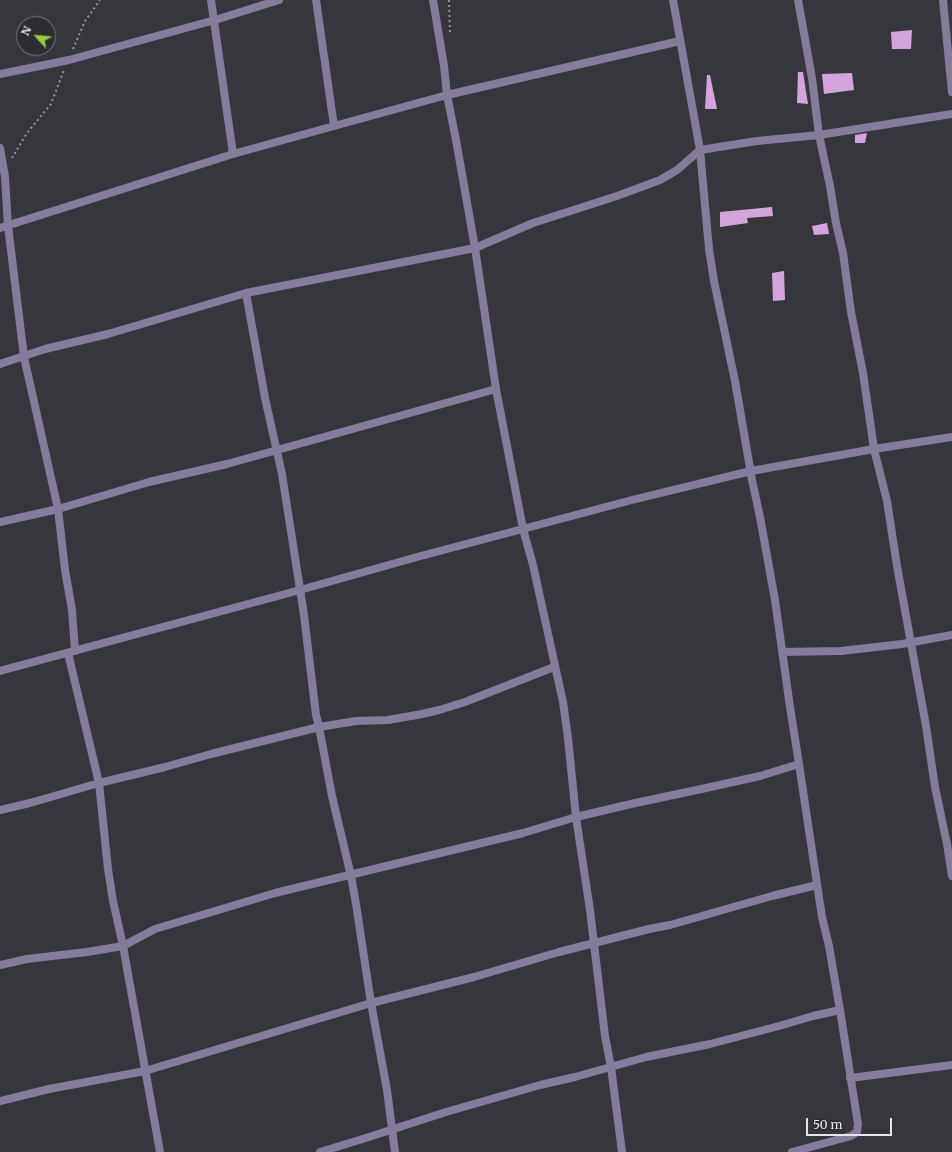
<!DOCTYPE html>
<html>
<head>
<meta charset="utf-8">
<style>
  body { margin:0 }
  #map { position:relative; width:952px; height:1152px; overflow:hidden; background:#36373d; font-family:Merriweather,serif }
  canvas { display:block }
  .north { position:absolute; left:16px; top:16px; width:40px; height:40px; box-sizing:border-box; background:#2c2d33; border:1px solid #76777c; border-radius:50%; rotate:297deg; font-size:11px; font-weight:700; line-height:16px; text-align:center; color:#e6e6ea }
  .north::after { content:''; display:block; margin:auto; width:14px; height:18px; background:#98cb37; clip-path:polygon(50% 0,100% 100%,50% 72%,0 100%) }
  .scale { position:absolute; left:806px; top:1118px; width:86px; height:18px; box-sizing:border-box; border:2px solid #e6e6ea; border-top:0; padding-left:5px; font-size:12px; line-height:14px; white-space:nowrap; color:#e6e6ea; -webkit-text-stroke:3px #2c2d33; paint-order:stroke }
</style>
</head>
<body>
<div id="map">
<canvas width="952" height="1152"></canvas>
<div class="north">N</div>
<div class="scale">50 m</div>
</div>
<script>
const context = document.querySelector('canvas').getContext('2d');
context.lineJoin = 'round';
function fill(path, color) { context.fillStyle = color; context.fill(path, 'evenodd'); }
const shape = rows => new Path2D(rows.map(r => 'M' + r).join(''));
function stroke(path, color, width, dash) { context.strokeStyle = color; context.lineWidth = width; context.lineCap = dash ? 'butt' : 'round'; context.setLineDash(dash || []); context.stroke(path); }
const building = shape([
  [912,30,911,49,892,49,891,32],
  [798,72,803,72,808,104,797,103],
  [852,73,854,90,824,94,822,74],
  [707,75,710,75,717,109,705,109],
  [867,133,865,143,855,143,855,135],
  [772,207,773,216,747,218,748,223,720,227,720,212],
  [827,223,829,234,814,235,812,226],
  [784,271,785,300,773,301,772,273]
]);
const path = shape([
  [449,0,450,35],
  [73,49,85,21,100,0],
  [12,158,27,133,51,104,64,70]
]);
const street = shape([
  [211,0,233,154],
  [316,0,334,126],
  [433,0,444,66,447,95,456,140,475,248,496,389,523,529,533,565,563,702,568,738,576,817,590,910,605,1036,611,1067,622,1152],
  [673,0,700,150,709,249,714,281,735,381,752,480,760,517,775,600,790,707,799,764,822,917,829,946,840,1010,858,1124,857,1132,851,1136,792,1152],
  [798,0,812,78,819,135,830,186,836,223,843,253,851,312,863,373,874,449,887,501,897,566,926,726,935,787,947,844,952,876],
  [943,0,952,92],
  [0,74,69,60,215,20,279,0],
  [0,148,5,177,8,226,24,357,58,509,65,570,72,610,75,651],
  [0,228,233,154,334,126,447,95,680,41],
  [246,293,265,398,282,474,304,615,316,715,319,727,332,796,351,876,356,904,371,1003,387,1090,395,1152],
  [0,364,45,349,108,334,246,293,475,248,533,223,617,196,660,180,677,170,700,150,757,141,819,135,952,114],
  [0,522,58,509,149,482,227,464,496,389],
  [782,652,841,651,902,644,952,635],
  [68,653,99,783,108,869,113,901,123,946,160,1152],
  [0,671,300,590,417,557,632,500,751,471,874,449,952,437],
  [0,810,30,803,99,783,165,767,211,754,319,727,356,721,388,720,422,714,439,710,465,702,554,667],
  [0,965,27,959,87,952,123,946,155,929,275,893,523,833,576,817,631,804,706,788,760,776,799,764],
  [850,1078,952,1065],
  [0,1101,49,1089,145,1071,371,1003,474,977,559,952,649,929,670,925,772,896,817,885],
  [320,1152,369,1137,446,1112,540,1085,575,1077,646,1057,710,1044,779,1026,813,1016,840,1010]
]);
fill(building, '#d3a5dc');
stroke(path, '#929398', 2, [2, 3]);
stroke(street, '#847c98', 8);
</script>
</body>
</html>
